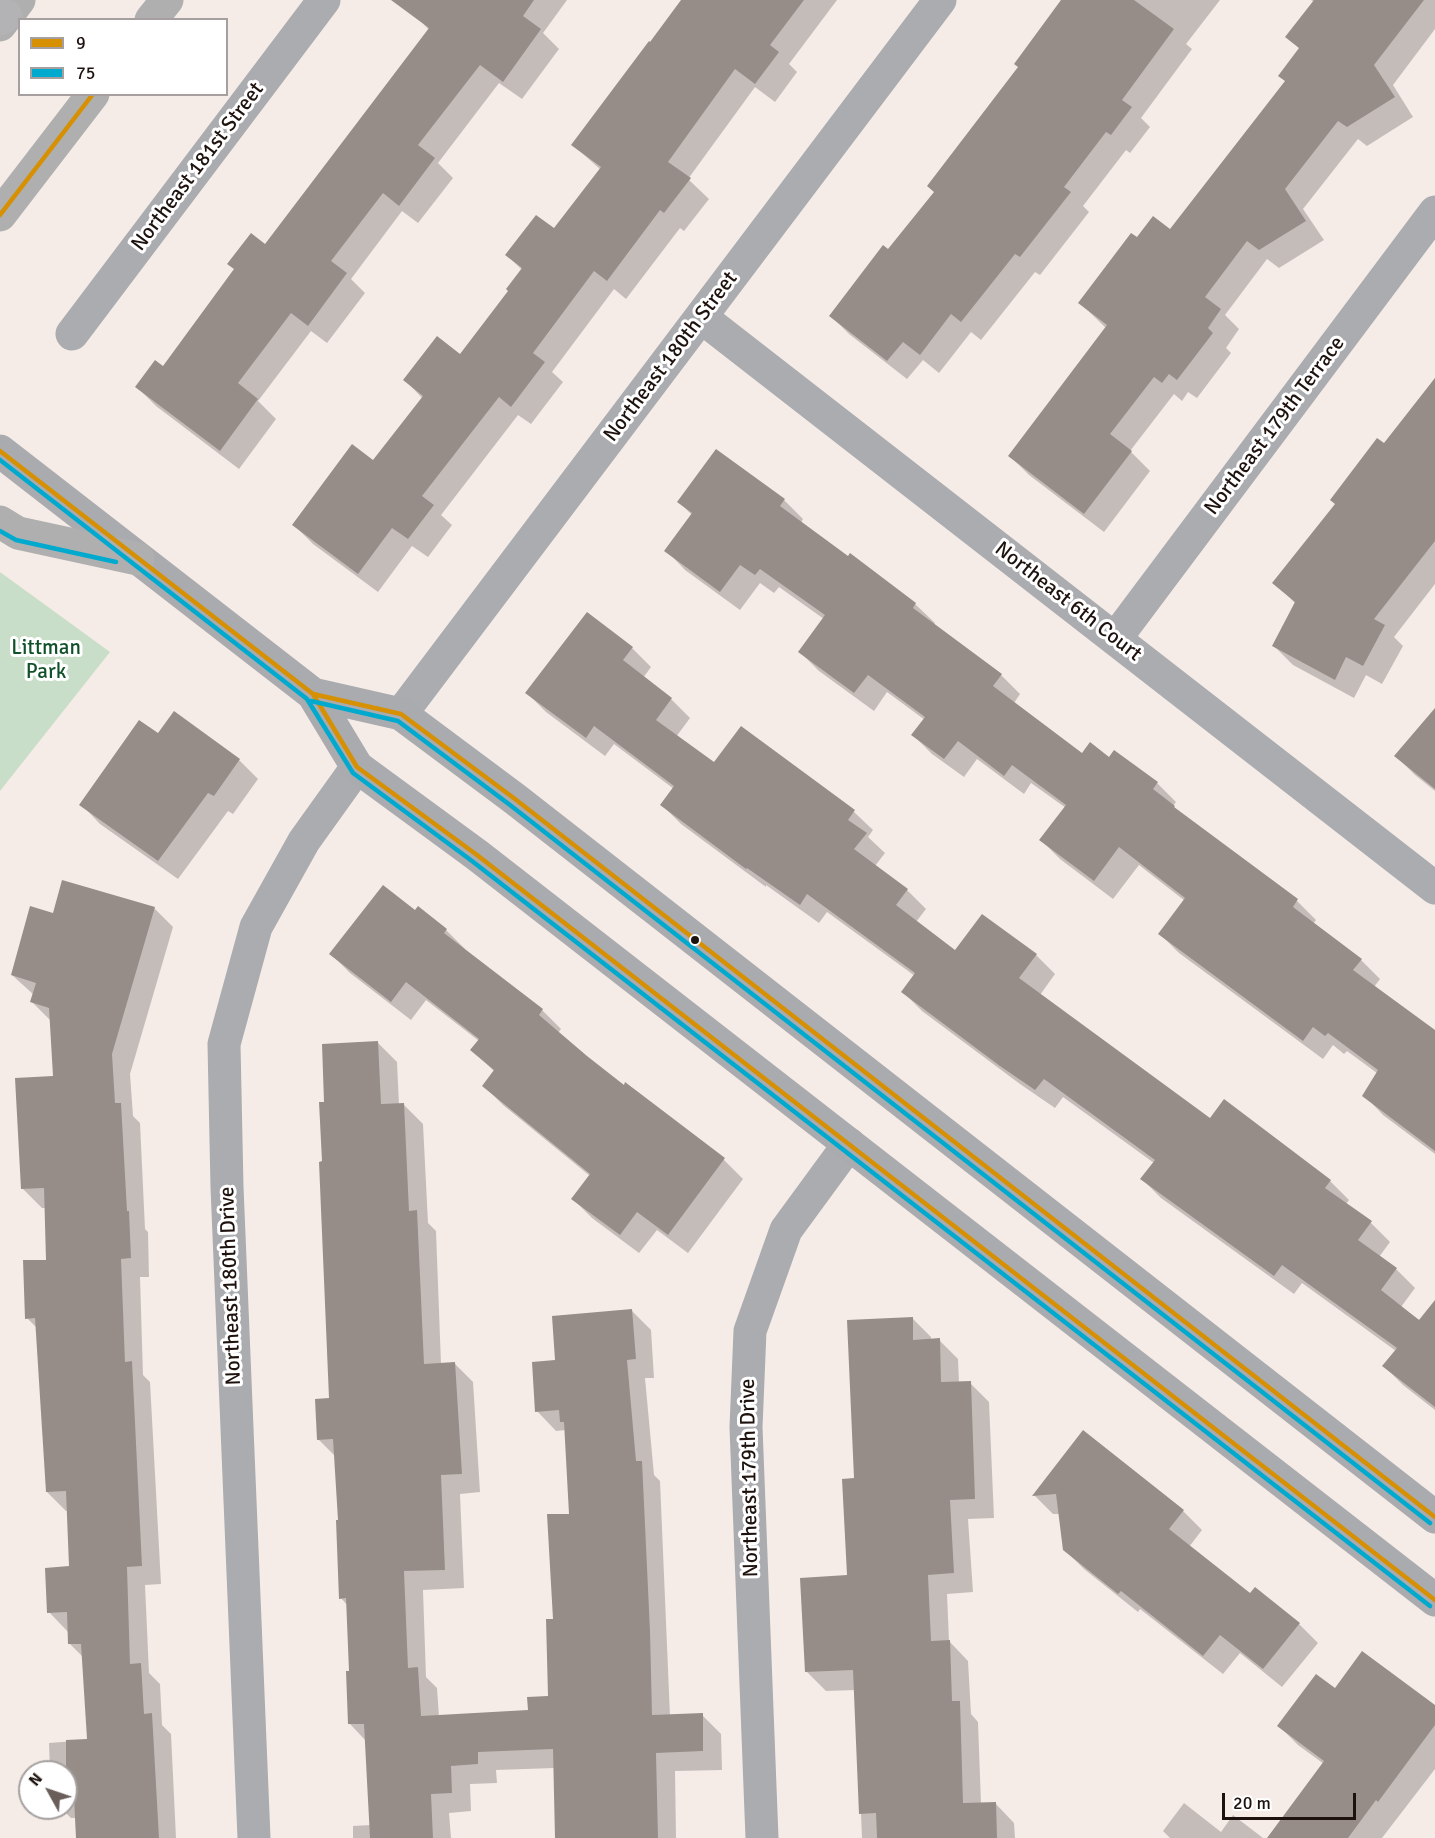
<!DOCTYPE html>
<html>
<head>
<meta charset="utf-8">
<style>
  body { margin:0 }
  #map { position:relative; width:1435px; height:1838px; overflow:hidden; background:#f6ece7; font-family:Signika,sans-serif }
  canvas { display:block }
  .legend { position:absolute; left:18px; top:18px; width:210px; height:78px; box-sizing:border-box; background:#fff; border:2px solid #a5a09f; margin:0; padding:8px 10px; list-style:none; font-size:18px; color:#1d120e }
  .legend li { display:flex; align-items:center; gap:12px; height:30px }
  .legend b { width:30px; border:2px solid #a5a09f }
  .north { position:absolute; left:18px; top:1760px; width:60px; height:60px; box-sizing:border-box; background:#fff; border:2px solid #a5a09f; border-radius:50%; rotate:310deg; font-size:16px; font-weight:700; line-height:24px; text-align:center; color:#1d120e }
  .north::after { content:''; display:block; margin:auto; width:21px; height:27px; background:#695e5a; clip-path:polygon(50% 0,100% 100%,50% 72%,0 100%) }
  .scale { position:absolute; left:1222px; top:1793px; width:134px; height:27px; box-sizing:border-box; border:3px solid #1d120e; border-top:0; padding-left:8px; font-size:18px; line-height:21px; white-space:nowrap; color:#1d120e; -webkit-text-stroke:4px #fff; paint-order:stroke }
</style>
</head>
<body>
<div id="map">
<canvas width="1435" height="1838"></canvas>
<ul class="legend">
<li><b style="height:8px;background:#d69002"></b>9</li>
<li><b style="height:8px;background:#00a9ce"></b>75</li>
</ul>
<div class="north">N</div>
<div class="scale">20 m</div>
</div>
<script>
const context = document.querySelector('canvas').getContext('2d');
context.lineJoin = 'round';
function fill(path, color) { context.fillStyle = color; context.fill(path, 'evenodd'); }
const shape = rows => new Path2D(rows.map(r => 'M' + r).join(''));
function stroke(path, color, width, dash) { context.strokeStyle = color; context.lineWidth = width; context.lineCap = dash ? 'butt' : 'round'; context.setLineDash(dash || []); context.stroke(path); }
function label(font, color, halo, rows, align = 'center') {
  context.font = font + ' Signika,sans-serif'; context.lineWidth = 6; context.setLineDash([]); context.textBaseline = 'middle'; context.strokeStyle = halo; context.fillStyle = color; for (const [text, x, y, turn = 0] of rows) {
    context.save(); context.translate(x, y); context.rotate((+turn || 0) * Math.PI / 180); context.textAlign = isNaN(turn) ? turn : align; if (halo) context.strokeText(text, 0, 0); context.fillText(text, 0, 0); context.restore();
  }
}
const green = shape([
  [0,572,110,652,0,791]
]);
const shadow = shape([
  [428,0,567,0,543,33,559,49,522,99,499,83,438,163,453,178,418,223,402,211,351,279,365,293,327,343,311,331,258,401,276,419,239,469,156,406,137,387,163,368,266,246,429,30,416,16],
  [682,0,837,0,789,64,797,72,775,102,755,87,688,179,709,199,684,231,680,228,626,299,614,289,552,372,563,382,531,424,518,415,441,515,452,525,428,557,412,546,378,592,313,544,294,525,374,462,423,399,405,380,460,356,509,291,522,270,507,255,555,231,601,170,573,145],
  [1067,0,1220,0,1186,44,1192,49,1141,118,1150,127,1130,153,1126,150,1083,206,1089,212,1040,275,1035,272,981,340,971,332,939,373,923,360,907,379,849,334,830,315,889,251,935,193,1019,67],
  [1311,0,1435,0,1435,29,1393,85,1413,117,1367,146,1358,139,1303,209,1324,240,1279,268,1267,259,1225,315,1239,329,1226,348,1231,353,1197,398,1188,392,1182,401,1174,394,1130,451,1150,471,1104,532,1029,475,1010,456,1106,328,1080,303,1137,239,1171,231,1286,82,1300,49,1287,37,1314,2],
  [1435,378,1435,584,1394,637,1403,646,1382,684,1366,675,1354,698,1293,665,1274,646,1296,604,1274,582,1384,445],
  [784,500,803,519,801,523,915,604,935,623,933,625,1001,675,1020,694,1014,703,1082,755,1110,759,1115,752,1157,783,1176,802,1173,806,1184,817,1297,901,1316,920,1313,924,1361,960,1380,979,1374,987,1435,1032,1435,1154,1383,1115,1364,1095,1377,1073,1347,1051,1344,1054,1333,1045,1323,1059,1179,953,1160,934,1185,901,1139,865,1113,899,1060,859,1041,840,1066,808,1031,783,1024,794,977,759,964,777,932,754,913,735,925,720,887,692,874,711,819,671,800,652,824,619,779,587,774,593,760,583,740,610,685,570,666,550,692,515,679,502],
  [632,648,651,667,643,678,671,699,690,718,676,737,714,764,741,728,854,812,873,830,868,837,885,853,875,866,907,890,926,909,916,922,955,952,1036,955,1055,974,1040,995,1210,1120,1330,1181,1349,1200,1346,1204,1371,1223,1390,1242,1379,1257,1396,1269,1415,1288,1401,1307,1435,1331,1435,1410,1403,1385,1384,1366,1396,1351,1302,1283,1294,1294,1161,1198,1142,1179,1154,1163,1063,1097,1055,1108,1020,1084,922,1011,903,992,915,976,827,912,819,923,766,885,766,887,681,824,662,805,674,789,614,744,605,756,546,712,527,693],
  [1435,716,1435,791,1415,775,1396,756],
  [158,735,239,760,258,779,233,814,228,811,178,879,100,824,81,804],
  [154,908,173,927,130,1074,133,1116,140,1123,145,1229,148,1232,149,1277,140,1277,143,1375,150,1382,161,1584,145,1585,149,1673,160,1684,162,1725,171,1734,176,1838,78,1838,77,1818,71,1818,61,1808,66,1808,66,1772,50,1772,49,1743,88,1740,83,1657,70,1644,68,1632,49,1612,71,1568,68,1511,66,1511,47,1492,37,1328,27,1318,47,1261,46,1208,42,1208,23,1189,54,1077,51,1021,32,1002,34,995,12,975,54,915],
  [419,908,446,930,465,949,464,950,542,1010,561,1029,558,1033,624,1087,626,1085,724,1160,743,1179,688,1253,657,1230,639,1253,592,1218,573,1199,590,1176,503,1105,484,1086,495,1072,472,1050,479,1041,426,1000,411,1020,350,973,331,954,415,912],
  [378,1043,397,1062,399,1105,404,1105,423,1124,428,1223,436,1231,441,1364,454,1363,473,1382,480,1492,460,1494,464,1588,423,1590,426,1677,437,1688,439,1717,529,1712,550,1697,554,1621,571,1515,566,1430,556,1431,537,1411,556,1362,632,1311,651,1330,654,1378,645,1378,654,1475,660,1481,670,1716,702,1715,721,1734,722,1770,675,1771,676,1838,557,1838,555,1768,496,1770,497,1783,470,1784,471,1811,449,1813,451,1838,353,1838,353,1826,371,1825,366,1741,350,1724,350,1672,347,1605,341,1598,339,1521,336,1457,318,1439,330,1399,323,1163,326,1103],
  [912,1318,931,1337,931,1340,939,1340,958,1359,959,1383,970,1383,989,1402,994,1518,968,1519,973,1592,947,1594,949,1641,968,1661,971,1714,978,1722,981,1804,995,1803,1014,1823,1015,1838,862,1838,856,1690,826,1691,807,1672,849,1576,855,1480],
  [1084,1432,1183,1511,1202,1530,1189,1547,1250,1595,1299,1624,1318,1643,1282,1687,1240,1653,1223,1674,1140,1609,1138,1612,1084,1569,1064,1549,1060,1514,1053,1514,1034,1495],
  [1335,1690,1435,1707,1435,1769,1382,1838,1269,1838,1324,1764,1298,1745,1279,1726],
  [1184,1803,1221,1832,1233,1815,1263,1838,1170,1838,1163,1831]
]);
const building = shape([
  [391,0,534,0,523,16,541,29,503,82,480,65,418,145,435,158,399,206,383,193,331,261,347,273,308,326,291,313,238,383,258,399,220,451,135,387,155,360,163,366,234,269,227,264,251,233,265,244,429,28],
  [681,0,804,0,770,45,779,52,755,84,735,69,668,162,691,178,664,213,660,210,607,281,594,271,533,353,545,362,511,407,499,397,422,496,434,505,408,539,392,528,358,574,292,525,352,444,373,460,423,396,403,380,437,336,460,354,508,291,506,289,522,268,505,255,536,215,554,228,601,167,571,145,649,41,650,42],
  [1061,0,1134,0,1174,29,1122,100,1132,107,1111,135,1106,132,1064,187,1071,192,1020,257,1015,254,961,322,951,314,920,355,903,342,887,361,829,316,883,245,888,249,934,192,927,186,1018,67,1014,64],
  [1314,0,1424,0,1374,65,1395,97,1347,127,1338,121,1285,189,1306,221,1259,250,1247,241,1205,297,1221,309,1208,328,1213,333,1177,380,1169,374,1162,383,1154,377,1110,434,1132,451,1084,514,1008,456,1107,325,1078,303,1131,233,1137,237,1153,216,1170,229,1285,81,1278,76,1299,48,1285,37],
  [1435,378,1435,541,1374,619,1385,625,1363,666,1346,657,1335,680,1272,646,1295,602,1272,583,1335,504,1330,500,1377,438,1384,443],
  [716,449,785,499,780,506,848,556,850,553,916,603,913,608,1002,674,993,686,1082,753,1090,742,1109,757,1114,750,1158,782,1153,789,1175,806,1174,807,1298,899,1293,907,1362,959,1353,970,1435,1030,1435,1151,1362,1096,1378,1070,1328,1033,1325,1036,1313,1027,1303,1041,1158,934,1185,898,1119,847,1094,881,1039,840,1066,805,1012,765,1004,776,958,741,944,759,911,735,925,717,868,675,854,693,798,652,825,615,760,569,755,575,740,565,720,592,664,551,692,513,677,502],
  [587,612,633,647,623,660,672,698,656,720,714,762,741,726,855,810,848,820,867,833,854,849,908,889,896,905,955,950,982,914,1037,954,1019,978,1210,1118,1224,1099,1331,1180,1325,1188,1372,1221,1358,1240,1397,1268,1381,1290,1419,1320,1435,1300,1435,1407,1382,1366,1397,1348,1282,1265,1274,1276,1140,1179,1155,1160,1044,1079,1035,1090,1000,1066,901,992,915,973,807,894,800,905,747,868,746,869,660,805,674,786,594,726,586,738,525,693],
  [1435,708,1435,789,1394,756],
  [174,711,240,759,214,796,208,793,158,861,79,805,139,720,158,733],
  [62,880,155,907,112,1054,115,1103,121,1103,127,1211,129,1211,131,1258,121,1259,125,1362,132,1361,142,1566,127,1567,130,1664,141,1663,144,1714,152,1713,159,1838,76,1838,74,1798,66,1799,66,1740,87,1739,81,1644,68,1644,67,1612,47,1613,45,1568,69,1566,66,1491,46,1492,35,1318,25,1319,23,1260,46,1260,44,1188,21,1189,15,1078,53,1076,49,1008,30,1002,36,983,11,975,30,906,53,913],
  [383,885,415,910,418,906,447,929,444,933,543,1009,539,1015,587,1056,624,1085,625,1082,725,1158,668,1235,637,1212,620,1235,571,1199,590,1174,482,1086,494,1070,470,1050,479,1039,406,982,391,1002,329,954],
  [378,1041,381,1104,404,1103,409,1211,417,1210,424,1364,455,1362,462,1474,441,1475,445,1570,404,1571,408,1668,418,1667,421,1716,528,1710,527,1697,548,1696,546,1619,553,1619,547,1514,569,1514,564,1422,560,1422,559,1410,535,1412,532,1362,555,1360,552,1316,632,1309,636,1359,627,1360,636,1461,642,1461,650,1631,652,1715,703,1713,703,1751,656,1753,658,1838,555,1838,553,1749,478,1752,478,1764,451,1766,452,1793,431,1794,433,1838,370,1838,364,1724,348,1724,346,1671,349,1671,346,1598,339,1599,336,1520,338,1520,333,1439,317,1440,315,1399,329,1398,319,1162,322,1161,319,1102,324,1102,322,1044],
  [913,1317,913,1340,940,1338,941,1382,971,1381,975,1499,950,1500,954,1573,928,1575,931,1641,950,1640,952,1701,960,1701,963,1803,996,1802,997,1838,877,1838,876,1813,859,1814,853,1670,805,1672,800,1578,847,1575,842,1479,854,1478,847,1320],
  [1083,1430,1184,1510,1169,1529,1250,1593,1255,1587,1300,1623,1263,1669,1220,1635,1203,1656,1121,1591,1118,1594,1063,1550,1056,1494,1032,1496],
  [1362,1651,1435,1705,1435,1725,1378,1802,1376,1800,1348,1838,1267,1838,1324,1761,1277,1726,1316,1674,1335,1688]
]);
const minor = shape([
  [701,317,1435,888],
  [72,334,324,0],
  [1115,639,1435,212],
  [401,714,940,0],
  [254,1838,227,1187,224,1044,256,927,304,841,357,767],
  [762,1838,746,1427,750,1331,786,1230,849,1144]
]);
const secondary = shape([
  [0,451,313,694,357,767,477,855,1435,1600],
  [313,694,401,714,515,799,1435,1517]
]);
const primary = shape([
  [151,20,167,0],
  [0,25,19,0],
  [0,215,93,94],
  [0,522,18,533,138,559]
]);
const motorway = shape([
  [0,19,6,16]
]);
const bus1 = shape([
  [0,215,93,94],
  [0,451,313,694,357,767,477,855,1435,1600],
  [313,694,401,714,515,799,1435,1517]
]);
const bus2 = shape([
  [0,460,307,699,353,773,472,861,1430,1606],
  [0,531,16,540,116,562],
  [311,701,398,721,510,805,1430,1523]
]);
const markers = [
  [695,940,5,"#1d120e"]
];
const streetNames = [
  ["Northeast 181st Street",198,167,-53],
  ["Northeast 180th Street",671,357,-53],
  ["Northeast 179th Terrace",1275,426,-53],
  ["Northeast 6th Court",1068,602,38],
  ["Northeast 180th Drive",231,1286,-92],
  ["Northeast 179th Drive",750,1478,-91]
];
const parkNames = [
  ["Littman",46,648],
  ["Park",46,672]
];
fill(green, '#c9dec9');
fill(shadow, '#0003');
fill(building, '#968d88');
stroke(minor, '#aaacb0', 33);
stroke(secondary, '#aaabae', 33);
stroke(primary, '#afafb0', 33);
stroke(motorway, '#b3b2b4', 33);
stroke(bus1, '#d69002', 4.5);
stroke(bus2, '#00a9ce', 4.5);
for (const [x, y, r, color] of markers) { const dot = new Path2D(); dot.arc(x, y, r, 0, 2 * Math.PI); context.fillStyle = color; context.fill(dot); stroke(dot, '#fff', 2); }
label('21px', '#1d120e', '#fff', streetNames);
label('21px', '#11512a', '#fff', parkNames);
</script>
</body>
</html>
